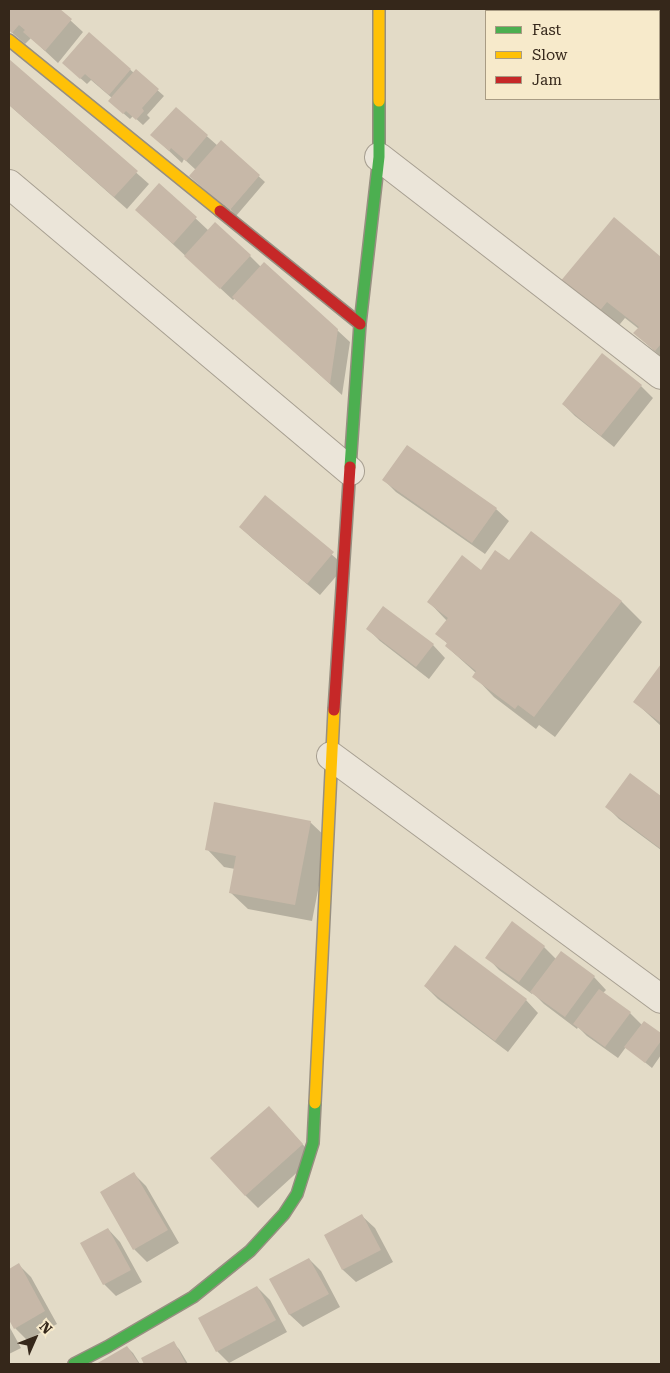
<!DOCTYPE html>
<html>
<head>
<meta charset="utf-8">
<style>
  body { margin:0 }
  #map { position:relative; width:670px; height:1373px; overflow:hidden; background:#e3dbc7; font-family:"Roboto Serif",serif }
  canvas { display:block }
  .frame { position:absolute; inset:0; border:10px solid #35271a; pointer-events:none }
  .legend { position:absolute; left:485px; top:10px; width:175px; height:90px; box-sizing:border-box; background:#f7eacb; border:1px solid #a99c84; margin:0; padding:6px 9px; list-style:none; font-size:15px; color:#35271a }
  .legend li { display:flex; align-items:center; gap:10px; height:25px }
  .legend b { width:25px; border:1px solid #a99c84 }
  .north { position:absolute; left:10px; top:1313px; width:50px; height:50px; -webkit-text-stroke:4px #f7eacb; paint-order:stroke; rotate:46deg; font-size:14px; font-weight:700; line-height:20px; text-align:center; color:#35271a }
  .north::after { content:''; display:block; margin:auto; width:18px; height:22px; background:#35271a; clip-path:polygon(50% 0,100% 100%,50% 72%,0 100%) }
</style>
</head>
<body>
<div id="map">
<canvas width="670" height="1373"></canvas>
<div class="frame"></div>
<ul class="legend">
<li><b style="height:6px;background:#4caf50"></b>Fast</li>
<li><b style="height:6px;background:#ffc107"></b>Slow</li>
<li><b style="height:6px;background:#c62828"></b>Jam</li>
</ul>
<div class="north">N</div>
</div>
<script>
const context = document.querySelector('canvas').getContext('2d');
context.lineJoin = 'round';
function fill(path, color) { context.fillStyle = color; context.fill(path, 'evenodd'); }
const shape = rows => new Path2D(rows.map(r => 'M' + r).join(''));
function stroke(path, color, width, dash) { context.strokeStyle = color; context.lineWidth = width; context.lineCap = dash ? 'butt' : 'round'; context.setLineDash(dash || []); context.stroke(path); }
const shadow = shape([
  [9,9,58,9,83,32,58,63,31,38,25,44,9,30],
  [89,34,134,73,136,71,164,96,147,115,150,118,143,125,133,116,130,119,116,107,112,98,91,80,87,84,70,69],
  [9,60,149,184,127,209,9,105],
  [176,109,218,146,221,142,265,182,236,216,196,170,184,159,182,163,152,135],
  [160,185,209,231,250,256,261,267,337,330,350,342,342,395,235,298,233,300,149,222],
  [614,219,661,259,661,357,635,333,639,329,625,318,615,330,578,300],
  [641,386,653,398,614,447,575,416,563,404],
  [384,480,496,509,509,521,485,554,396,492],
  [265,497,345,566,320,595,253,539,240,527],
  [509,562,621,601,642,622,555,737,539,725,536,729,494,697,474,676,476,673,446,646,448,644,437,634,447,621,428,601,481,571],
  [368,629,433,645,445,658,429,679,380,641],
  [661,666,661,726,635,702],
  [630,774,661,797,661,850,619,819,607,807],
  [310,822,328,839,312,921,248,909,230,892,235,869,224,867,207,849],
  [512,923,544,947,556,959,594,977,606,990,603,993,630,1013,642,1025,644,1022,661,1035,661,1055,652,1068,626,1047,618,1058,587,1036,578,1027,577,1029,544,1004,532,992,532,994,499,970,487,957],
  [425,986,526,1000,538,1013,508,1052,438,999],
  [269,1107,314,1157,258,1208,245,1195],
  [134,1174,146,1186,179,1243,147,1262,134,1249],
  [362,1216,375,1228,393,1262,356,1282,343,1270,325,1236],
  [108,1229,120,1242,142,1282,116,1296,104,1284],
  [309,1259,321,1271,340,1307,303,1327,290,1315,271,1280],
  [19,1265,31,1277,57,1324,27,1340,15,1328,9,1317,9,1270],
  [257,1287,270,1300,287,1332,229,1363,217,1351],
  [9,1326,21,1348,9,1354],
  [173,1343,179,1349,188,1364,145,1364,142,1359],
  [127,1347,133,1353,140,1364,99,1364]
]);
const building = shape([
  [9,9,60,9,72,19,45,51,23,32,25,30,19,25,12,33,9,30],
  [89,32,131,69,109,95,85,74,80,79,62,63],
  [9,59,138,171,114,197,9,105],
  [136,69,159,89,142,108,144,111,136,120,126,111,123,114,108,101],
  [176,107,208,135,186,161,171,148,169,151,150,135],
  [221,140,260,175,229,211,189,176],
  [159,183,197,217,173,244,135,210],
  [614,217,661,257,661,344,655,351,633,333,639,327,607,302,597,314,559,283],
  [215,222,251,255,220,289,184,256],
  [264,262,338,329,330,384,232,297],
  [602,353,642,385,601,436,562,404],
  [407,445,497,508,472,543,382,480],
  [265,495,334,552,307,584,239,527],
  [531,531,622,601,534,717,518,705,515,709,472,677,476,671,445,646,447,643,435,634,448,618,427,602,462,555,481,570,495,550,509,560],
  [383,606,434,644,416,667,366,629],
  [661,664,661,723,633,702],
  [630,773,661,796,661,849,605,807],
  [214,802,311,821,295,905,229,893,236,856,205,850],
  [512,921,545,946,519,982,485,958],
  [455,945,527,999,495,1041,424,986],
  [561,951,595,976,565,1017,530,992],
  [599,989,631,1012,605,1047,573,1024],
  [644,1021,661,1033,661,1041,645,1063,624,1047],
  [269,1106,303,1144,245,1196,210,1158],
  [134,1172,168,1230,133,1250,100,1192],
  [362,1214,381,1250,342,1270,324,1235],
  [108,1228,131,1270,103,1285,80,1243],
  [309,1258,329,1294,289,1315,269,1279],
  [19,1263,45,1311,14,1329,9,1320,9,1269],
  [257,1286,276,1320,216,1352,198,1318],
  [174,1341,186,1364,144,1364,141,1358],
  [127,1346,139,1364,96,1364]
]);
const street = shape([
  [379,157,661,375],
  [9,184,350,471],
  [331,756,661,999]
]);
const fast = shape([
  [350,467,360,324,379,157,379,101],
  [74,1364,107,1347,193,1297,250,1251,284,1214,297,1194,313,1143,315,1103]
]);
const slow = shape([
  [379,9,379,101],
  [9,40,220,211],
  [315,1103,334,710]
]);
const jam = shape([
  [220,211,360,324],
  [334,710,350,467]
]);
fill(shadow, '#0003');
fill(building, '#c7b8a8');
stroke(street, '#a79f91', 30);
stroke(fast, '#978f81', 14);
stroke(slow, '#978f81', 14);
stroke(jam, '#978f81', 14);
stroke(street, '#ebe5d9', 28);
stroke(fast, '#4caf50', 11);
stroke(slow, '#ffc107', 11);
stroke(jam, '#c62828', 11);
</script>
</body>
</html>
